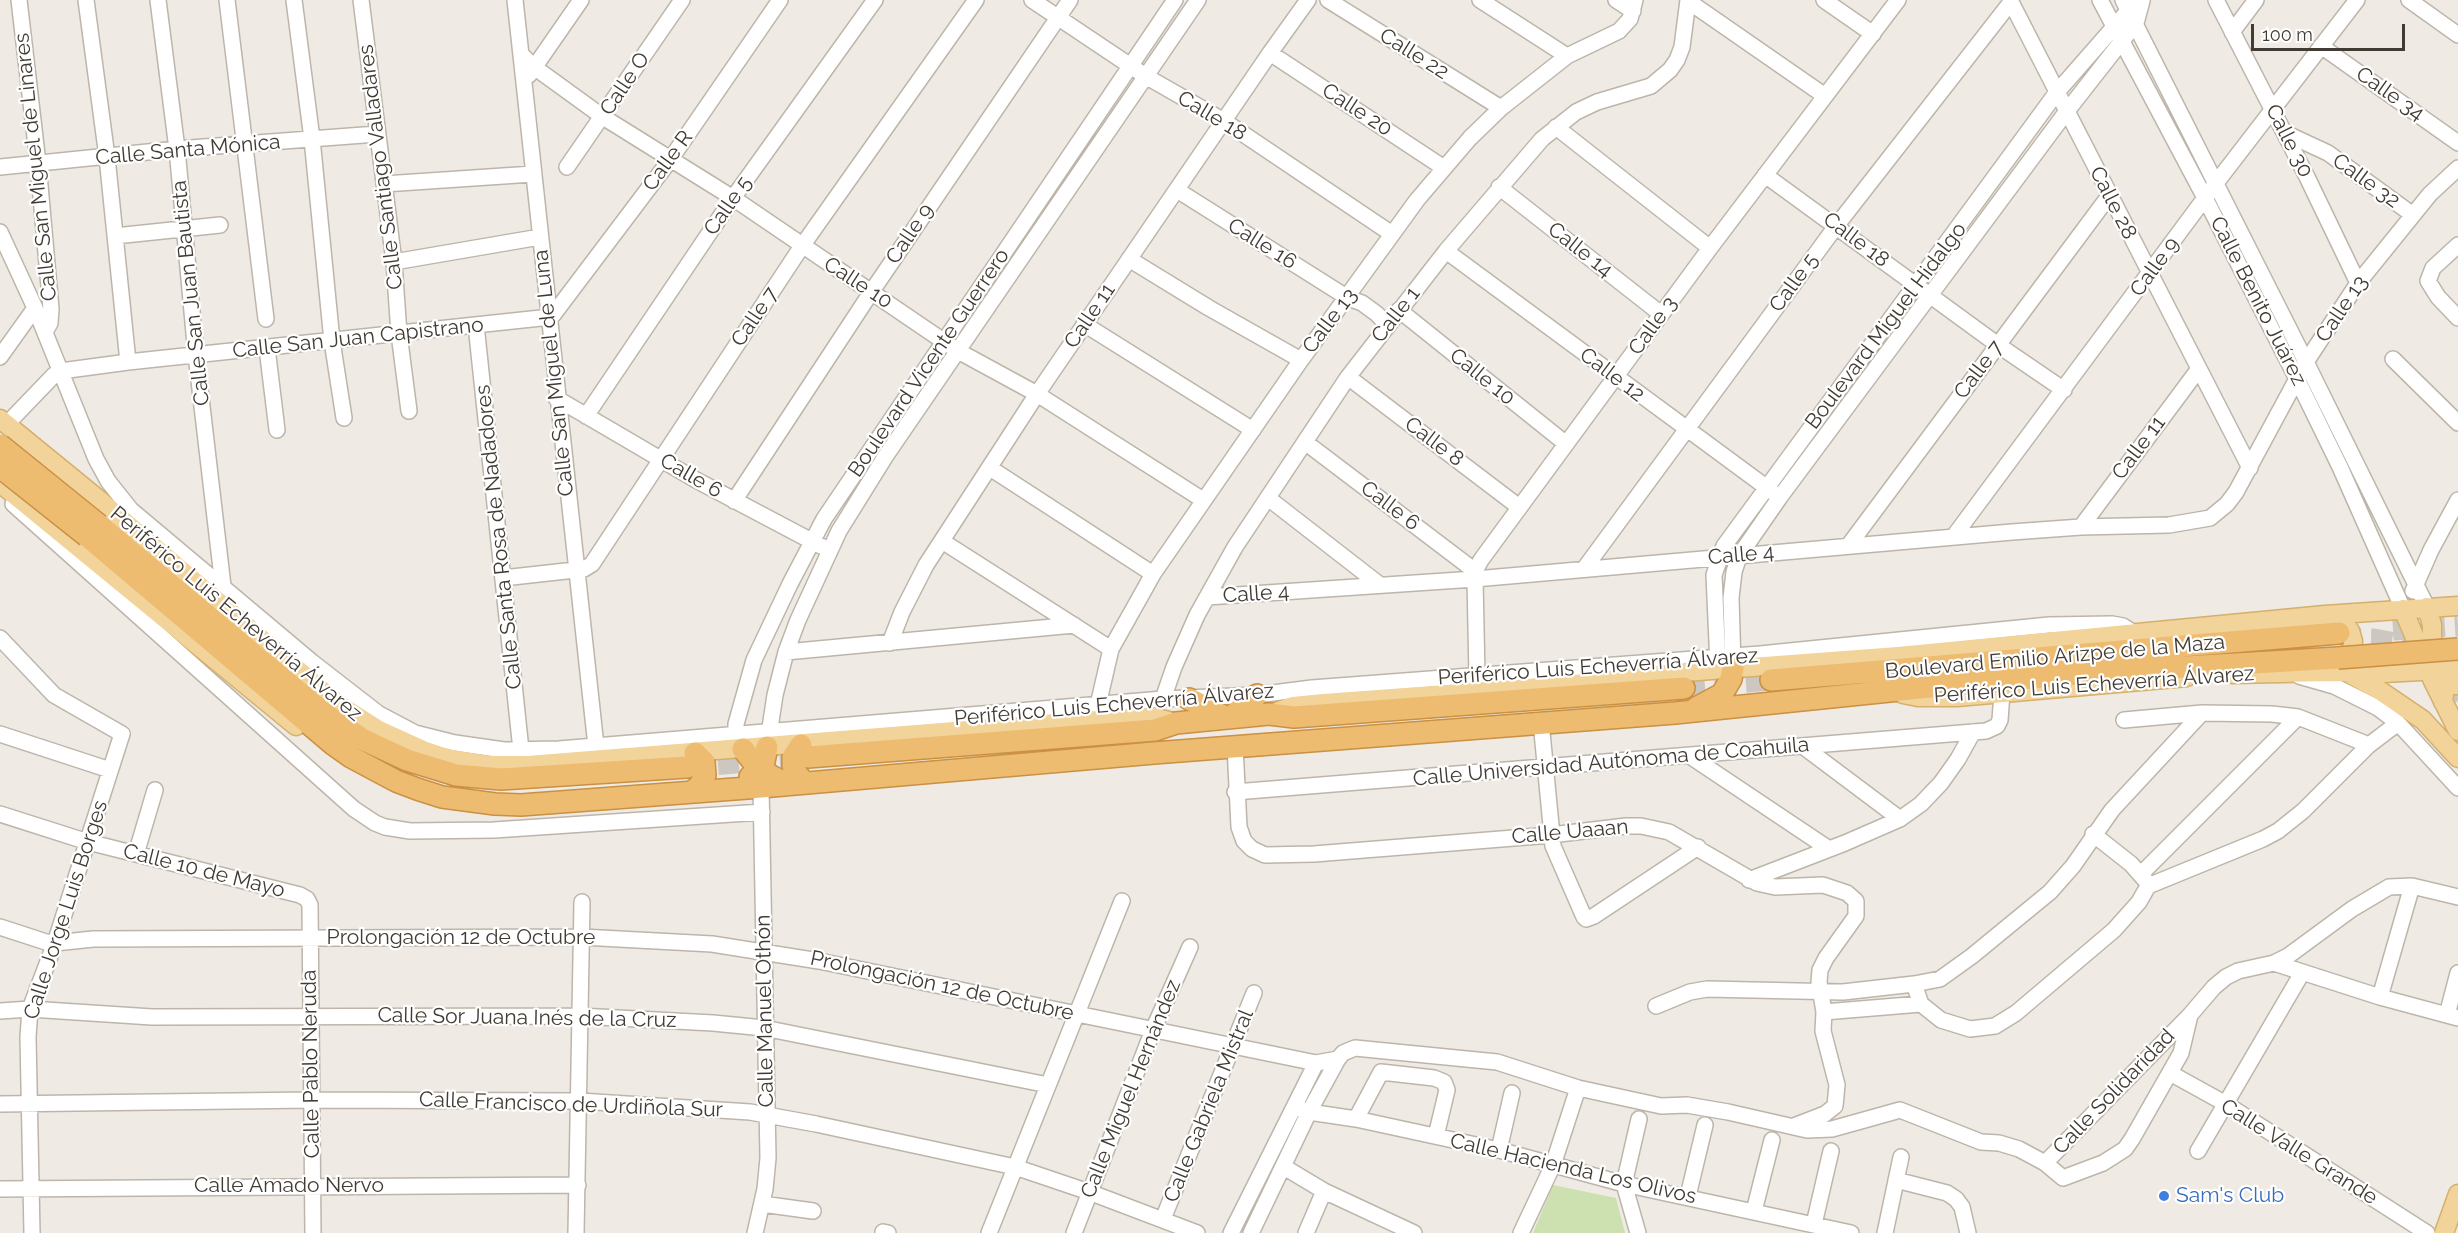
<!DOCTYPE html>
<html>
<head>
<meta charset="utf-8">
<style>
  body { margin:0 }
  #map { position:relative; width:2458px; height:1233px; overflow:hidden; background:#efebe4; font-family:Raleway,sans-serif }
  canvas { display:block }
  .scale { position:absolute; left:2251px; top:24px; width:154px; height:27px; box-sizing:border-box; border:3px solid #413b34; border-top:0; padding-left:8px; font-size:18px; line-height:21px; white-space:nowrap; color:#413b34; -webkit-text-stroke:4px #fff; paint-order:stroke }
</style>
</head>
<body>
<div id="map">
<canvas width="2458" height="1233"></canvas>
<div class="scale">100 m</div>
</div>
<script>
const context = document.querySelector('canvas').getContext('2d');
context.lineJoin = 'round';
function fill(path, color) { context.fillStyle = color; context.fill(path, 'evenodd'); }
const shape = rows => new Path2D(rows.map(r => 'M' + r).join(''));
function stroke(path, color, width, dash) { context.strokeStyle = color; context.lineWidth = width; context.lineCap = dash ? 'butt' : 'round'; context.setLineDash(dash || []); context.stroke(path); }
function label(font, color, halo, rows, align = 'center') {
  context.font = font + ' Raleway,sans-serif'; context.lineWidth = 4.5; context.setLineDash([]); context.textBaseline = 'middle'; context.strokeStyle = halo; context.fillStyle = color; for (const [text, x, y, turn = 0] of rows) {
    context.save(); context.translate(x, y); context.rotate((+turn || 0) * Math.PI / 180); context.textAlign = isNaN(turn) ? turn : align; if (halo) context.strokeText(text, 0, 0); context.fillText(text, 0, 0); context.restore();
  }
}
const green = shape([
  [1553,1185,1616,1198,1625,1233,1533,1233]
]);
const highwayTunnel = shape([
  [2393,630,2458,626],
  [2340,638,2374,639,2412,646,2429,659,2458,702],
  [1684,688,1771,680],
  [687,767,808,757]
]);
const minor = shape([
  [19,0,38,163,51,309,50,323,45,332],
  [86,0,107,157,128,362],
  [158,0,177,149,196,355,223,586],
  [227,0,266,319],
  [294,0,312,139,332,341,344,418],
  [361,0,394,262,399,334,409,411],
  [515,0,596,746],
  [1032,0,1147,77,1224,121,1392,234],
  [1328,0,1501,108],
  [1480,0,1567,56],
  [1616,0,1633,11],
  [1824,0,1873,34],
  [2010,0,2250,468],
  [2100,0,2205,198,2297,379,2340,467,2403,609],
  [2123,0,2306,362,2427,607],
  [2216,0,2307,177,2358,283],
  [2409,0,2458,35],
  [1688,1,1825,96],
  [2232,32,2256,0],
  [2321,46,2458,143],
  [1270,53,1444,168],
  [521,54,534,67,603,117,733,198,958,351,1037,394,1203,500],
  [529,75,581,0],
  [1556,127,1710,248],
  [2285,133,2328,153,2413,215],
  [0,167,177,149,377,134],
  [567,167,682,0],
  [1765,175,1998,345,2064,390],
  [384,184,533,174],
  [1499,187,1661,314],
  [1177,190,1348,298,1362,303,1377,314,1388,326],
  [0,232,35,308,96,459,108,481,131,510,312,662,379,714,415,733,455,743,504,750,559,749,1163,699,1257,695,1312,688,1760,654,2049,625,2112,624,2123,626,2134,633],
  [115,236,220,225],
  [2458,245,2433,268,2428,281,2438,297,2458,318],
  [1446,251,1774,493],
  [1129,259,1209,308,1301,360],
  [394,262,540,237],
  [1399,310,1565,443],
  [1084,324,1253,430],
  [476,325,521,750],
  [267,348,277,430],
  [0,357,35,308],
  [2393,359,2458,423],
  [1348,377,1519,507],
  [556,398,696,480,821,546],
  [586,416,733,198,875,0],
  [6,425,54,375,61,371,128,362,541,318,553,315,670,160,780,0],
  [1305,442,1475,571],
  [990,468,1153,574],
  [1268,498,1380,585],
  [734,501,872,291,1070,0],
  [13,504,354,809,375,823,385,827,410,831,494,830,762,812],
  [2081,527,2198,370],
  [1954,536,2216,183,2357,0],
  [942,541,1111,649],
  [1849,545,2109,196],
  [1584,569,1837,225,2011,2],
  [503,578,584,569,592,564,802,246,976,0],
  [2413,591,2431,550,2458,500],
  [1207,597,1475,579,2012,532,2081,527,2169,525,2210,518,2227,504,2236,492,2306,362,2358,283,2430,194,2458,168],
  [0,638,54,695,122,734,55,943,30,1009,28,1037,32,1233],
  [890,643,902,612,926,565,1037,394,1270,53,1308,0],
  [786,652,1074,625],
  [1718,665,1714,575,1724,546,2057,92,2128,11,2142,0],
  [1733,666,1731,598,1734,572,1739,556,1780,497,2067,111,2136,23,2142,1],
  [2299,676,2334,686,2378,708,2398,723,2458,788],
  [1477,677,1475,579,1475,571,1481,560,1710,248,1898,0],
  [1163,699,1174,667,1197,615,1235,547,1348,377,1446,251,1542,139,1576,112,1597,102,1651,86,1670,70,1677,60,1682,47,1688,0],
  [1098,705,1111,649,1153,574,1301,360,1417,200,1470,138,1501,108,1567,56,1619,31,1630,19,1635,0],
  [2124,720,2202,713,2272,714,2298,717,2369,745],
  [1541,722,1553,846,1584,917,1586,919,1594,916,1698,847],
  [0,734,110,770],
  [768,741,775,695,786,652,798,620,839,531,885,457,1198,0],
  [739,743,736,735,736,724,754,660,790,584,824,519,1175,0],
  [1235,746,1239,827,1244,841,1252,849,1265,855,1314,854,1551,835,1626,826,1641,826,1669,832,1757,883,1775,887,1823,885,1847,893,1856,901,1856,916,1826,958,1820,970,1819,982,1824,1012,1823,1031,1837,1085,1835,1106,1825,1114,1794,1126],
  [1804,747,1900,819],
  [1690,756,1829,849],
  [1235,792,1986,731,1997,726,2000,720,2002,693],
  [0,814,88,842,300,895,307,899,310,905,313,1233],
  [2093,834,2131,864,2146,881],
  [136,854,155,790],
  [2141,874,2298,717],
  [1749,880,1845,843,1900,819,1921,804,1941,783,1958,759,1973,732],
  [2148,886,2263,839,2278,831,2303,811,2369,745,2398,723],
  [0,927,46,942,55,943,93,939,582,937,712,944,819,961,1316,1063,1338,1059],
  [2274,963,2380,997,2458,1018],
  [1914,984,1921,1004,1941,1020,1970,1029,1995,1026,2016,1013,2114,930,2139,902,2148,886],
  [2380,997,2412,886],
  [1656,1006,1690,992,1707,989,1843,992,1914,984,1940,979,1972,956,2050,892,2073,866,2112,810,2202,713],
  [0,1011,30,1009,152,1017,580,1016,713,1023,764,1028,1048,1085],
  [1824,1012,1921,1004],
  [2447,1015,2458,973],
  [2170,1073,2226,1104,2427,1233],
  [0,1104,311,1100,580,1101,750,1112,816,1124,1015,1167,1089,1192,1197,1233],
  [1295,1107,1309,1112,1356,1119,1499,1150,1624,1184,1851,1233],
  [1356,1119,1381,1072,1434,1078,1444,1082,1447,1090,1436,1136],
  [1499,1150,1512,1093],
  [2198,1151,2302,973],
  [2045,1163,2190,1015,2214,987,2226,977,2238,971,2274,963,2288,956,2352,909,2389,887,2412,886,2458,897],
  [1284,1167,1324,1191,1414,1233],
  [1896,1180,1947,1193,1956,1199,1962,1207,1968,1233],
  [0,1189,578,1185],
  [1688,1196,1705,1125],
  [762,1204,813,1211],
  [1754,1211,1772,1140],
  [1163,1219,1254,993],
  [1814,1224,1831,1151],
  [883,1232,888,1233],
  [576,1233,582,902],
  [755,1233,765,1189,768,1158,761,787],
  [989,1233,1122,901],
  [1074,1233,1153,1030,1190,947],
  [1231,1233,1316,1063],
  [1251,1233,1309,1112,1338,1059,1343,1053,1355,1048,1497,1062,1578,1088,1661,1106,1687,1105,1728,1112,1807,1130,1832,1129,1900,1110,1981,1142,1999,1143,2019,1149,2045,1163,2063,1178,2103,1163,2125,1149,2132,1139,2181,1053,2190,1015],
  [1306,1233,1324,1191],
  [1521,1233,1553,1165,1578,1088],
  [1638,1233,1624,1184,1639,1119],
  [1885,1233,1901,1157]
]);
const major = shape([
  [0,419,98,499,337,703,379,730,423,750,446,758,488,765,528,765,1080,721,1153,717,1176,723],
  [0,483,296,726],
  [2403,609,2433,681,2458,731],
  [2329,616,2344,623,2350,631,2353,641,2352,652,2347,661,2341,665],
  [2419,655,2426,653,2432,646,2432,625,2427,607],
  [2232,674,2329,672,2384,673,2458,669],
  [2350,674,2379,690,2423,720,2458,758],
  [1903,694,1918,697,1957,697,2187,677],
  [2443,702,2445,688,2449,685,2458,685],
  [1271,714,1293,706,1324,703,1556,686,1685,672,1898,656,2325,615,2458,606],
  [2444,1233,2458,1194]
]);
const highway = shape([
  [99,525,324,713,362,739,407,760,456,775,501,779,687,767],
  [87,536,334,745,351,757,396,781,417,789,442,797,495,804,521,805,761,787,1154,753,1675,713,1919,688,2100,672,2338,658],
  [1771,680,2339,633],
  [1189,699,1227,718],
  [1696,708,1722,694,1731,679,1733,668],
  [1230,718,1257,695],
  [801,745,793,757,793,765,795,772,805,783],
  [743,749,754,763,771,776,788,784],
  [808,757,1155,730,1176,723,1269,714,1294,717,1684,688],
  [750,777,764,762,767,747],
  [694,790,699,787,705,775,704,762,695,753]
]);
const highwayBridge = shape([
  [0,445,99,525],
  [0,467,87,536],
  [2338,658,2458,649]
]);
const markers = [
  [2164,1196,6,"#3f7fe0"]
];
const streetNames = [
  ["Calle 22",1414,54,32],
  ["Calle O",625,84,-56],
  ["Calle 34",2390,94,35],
  ["Calle 20",1357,110,33],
  ["Calle 18",1212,116,31],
  ["Calle 30",2289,141,63],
  ["Calle Santa Mónica",188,150,-5],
  ["Calle R",668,161,-54],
  ["Calle San Miguel de Linares",36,167,-96],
  ["Calle Santiago Valladares",381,167,-97],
  ["Calle 32",2366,181,36],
  ["Calle 28",2113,203,63],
  ["Calle 5",728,206,-55],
  ["Calle 9",910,234,-56],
  ["Calle 18",1856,240,37],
  ["Calle 16",1262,244,32],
  ["Calle 14",1580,250,38],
  ["Calle 9",2155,267,-54],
  ["Calle 10",858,283,33],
  ["Calle 5",1794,283,-54],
  ["Calle San Juan Bautista",191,293,-96],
  ["Calle Benito Juárez",2258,301,63],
  ["Calle 13",2342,309,-56],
  ["Calle 1",1396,315,-52],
  ["Calle 11",1090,316,-56],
  ["Calle 7",755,317,-56],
  ["Calle 13",1330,321,-53],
  ["Calle 3",1653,326,-54],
  ["Boulevard Miguel Hidalgo",1886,326,-53],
  ["Calle San Juan Capistrano",358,338,-6],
  ["Boulevard Vicente Guerrero",929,363,-56],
  ["Calle 7",1979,370,-53],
  ["Calle San Miguel de Luna",554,373,-96],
  ["Calle 12",1612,375,37],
  ["Calle 10",1482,377,39],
  ["Calle 8",1434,442,37],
  ["Calle 11",2139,448,-53],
  ["Calle 6",691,476,30],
  ["Calle 6",1390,506,37],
  ["Calle Santa Rosa de Nadadores",499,537,-96],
  ["Calle 4",1741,555,-5],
  ["Calle 4",1256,594,-4],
  ["Periférico Luis Echeverría Álvarez",236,614,40],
  ["Boulevard Emilio Arizpe de la Maza",2055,657,-5],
  ["Periférico Luis Echeverría Álvarez",1598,667,-4],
  ["Periférico Luis Echeverría Álvarez",2094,685,-4],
  ["Periférico Luis Echeverría Álvarez",1114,705,-5],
  ["Calle Universidad Autónoma de Coahuila",1611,762,-5],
  ["Calle Uaaan",1570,832,-5],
  ["Calle 10 de Mayo",204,871,14],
  ["Calle Jorge Luis Borges",66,910,-72],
  ["Prolongación 12 de Octubre",461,938],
  ["Prolongación 12 de Octubre",942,986,12],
  ["Calle Manuel Othón",765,1011,-91],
  ["Calle Sor Juana Inés de la Cruz",527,1018,1],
  ["Calle Pablo Neruda",311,1064,-91],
  ["Calle Miguel Hernández",1131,1089,-68],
  ["Calle Solidaridad",2114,1092,-46],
  ["Calle Francisco de Urdiñola Sur",571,1105,2],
  ["Calle Gabriela Mistral",1209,1106,-68],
  ["Calle Valle Grande",2299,1152,32],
  ["Calle Hacienda Los Olivos",1573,1169,13],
  ["Calle Amado Nervo",289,1186]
];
const shopNames = [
  ["Sam's Club",2176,1196]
];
fill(green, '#cde0b0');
stroke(highwayTunnel, '#ccc8c1', 21, [21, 10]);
stroke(minor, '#bdb5aa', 18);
stroke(major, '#d5af6c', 21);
stroke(highway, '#ca9043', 24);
stroke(minor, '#fff', 15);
stroke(major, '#f2d39a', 18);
stroke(highway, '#edbc71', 21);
stroke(highwayBridge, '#ca9043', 24, []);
stroke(highwayBridge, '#edbc71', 21);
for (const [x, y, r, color] of markers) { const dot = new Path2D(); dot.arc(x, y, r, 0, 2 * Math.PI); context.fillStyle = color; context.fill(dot); stroke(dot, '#fff', 2); }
label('21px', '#413b34', '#fff', streetNames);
label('21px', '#366cbe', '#fff', shopNames, 'left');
</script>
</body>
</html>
